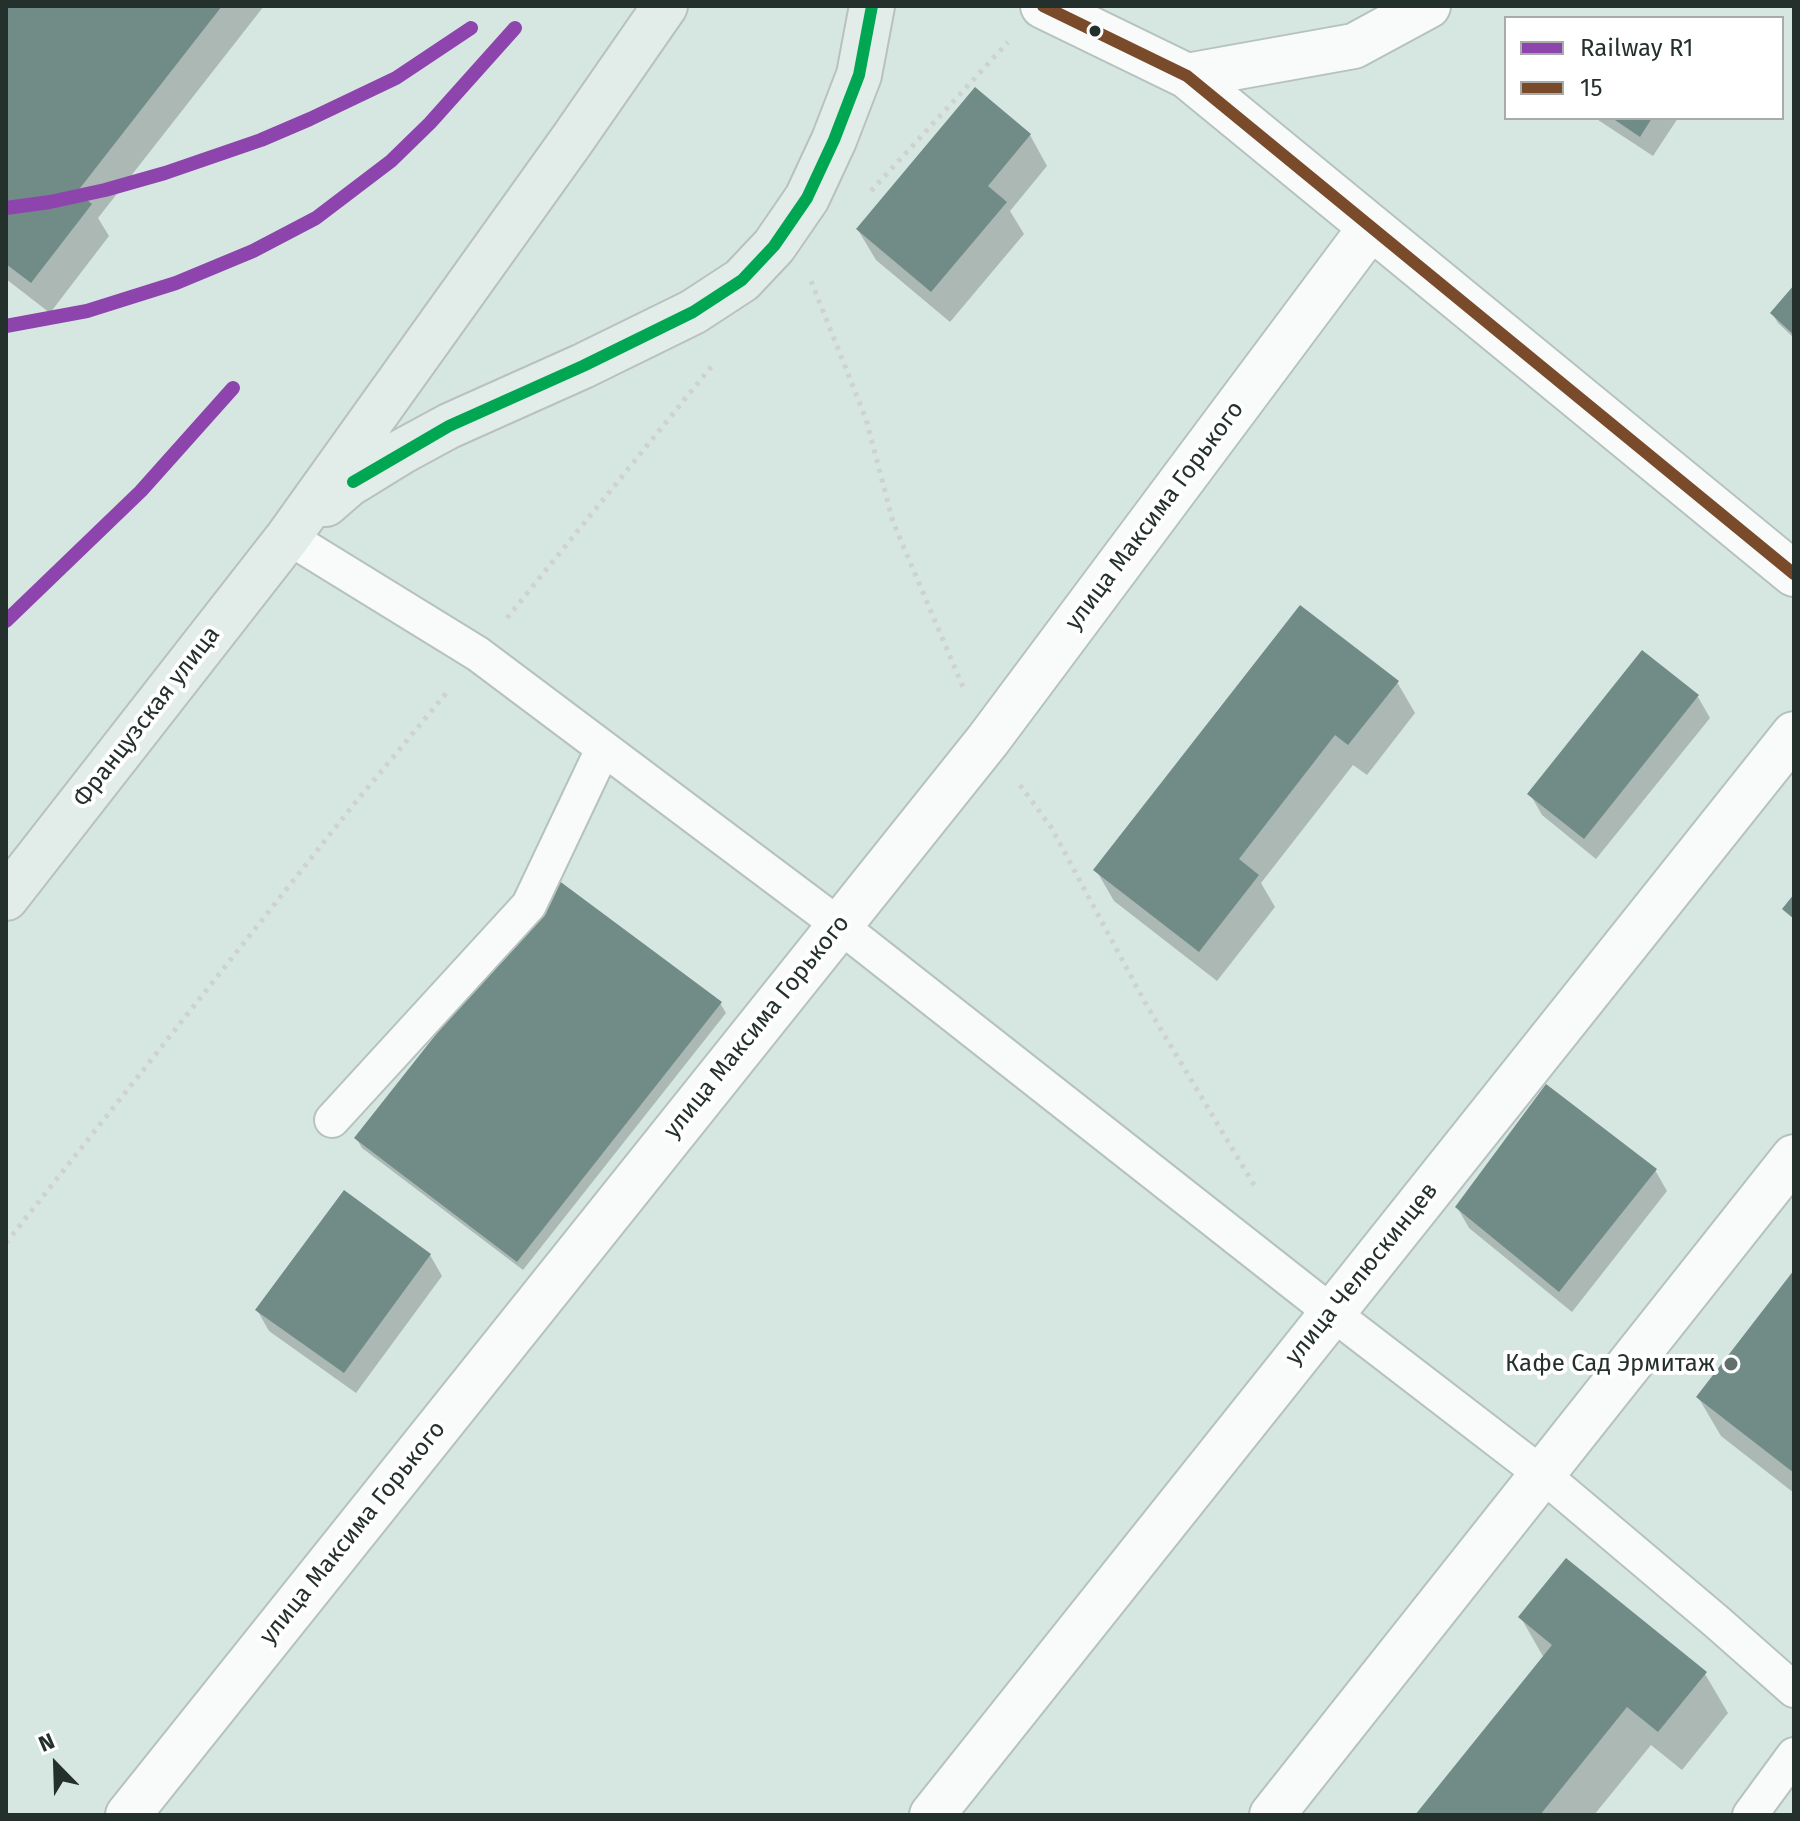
<!DOCTYPE html>
<html>
<head>
<meta charset="utf-8">
<style>
  body { margin:0 }
  #map { position:relative; width:1800px; height:1821px; overflow:hidden; background:#d6e7e2; font-family:"Fira Sans",sans-serif }
  canvas { display:block }
  .frame { position:absolute; inset:0; border:8px solid #24302c; pointer-events:none }
  .legend { position:absolute; left:1504px; top:16px; width:280px; height:104px; box-sizing:border-box; background:#fff; border:2px solid #a7acab; margin:0; padding:10px 14px; list-style:none; font-size:24px; color:#24302c }
  .legend li { display:flex; align-items:center; gap:16px; height:40px }
  .legend b { width:40px; border:2px solid #a7acab }
  .north { position:absolute; left:16px; top:1725px; width:80px; height:80px; -webkit-text-stroke:6px #fff; paint-order:stroke; rotate:337deg; font-size:22px; font-weight:700; line-height:32px; text-align:center; color:#24302c }
  .north::after { content:''; display:block; margin:auto; width:28px; height:36px; background:#24302c; clip-path:polygon(50% 0,100% 100%,50% 72%,0 100%) }
</style>
</head>
<body>
<div id="map">
<canvas width="1800" height="1821"></canvas>
<div class="frame"></div>
<ul class="legend">
<li><b style="height:10px;background:#8e44ad"></b>Railway R1</li>
<li><b style="height:10px;background:#7a4b2a"></b>15</li>
</ul>
<div class="north">N</div>
</div>
<script>
const context = document.querySelector('canvas').getContext('2d');
context.lineJoin = 'round';
function fill(path, color) { context.fillStyle = color; context.fill(path, 'evenodd'); }
const shape = rows => new Path2D(rows.map(r => 'M' + r).join(''));
function stroke(path, color, width, dash) { context.strokeStyle = color; context.lineWidth = width; context.lineCap = dash ? 'butt' : 'round'; context.setLineDash(dash || []); context.stroke(path); }
function label(font, color, halo, rows, align = 'center') {
  context.font = font + ' "Fira Sans",sans-serif'; context.lineWidth = 8; context.setLineDash([]); context.textBaseline = 'middle'; context.strokeStyle = halo; context.fillStyle = color; for (const [text, x, y, turn = 0] of rows) {
    context.save(); context.translate(x, y); context.rotate((+turn || 0) * Math.PI / 180); context.textAlign = isNaN(turn) ? turn : align; if (halo) context.strokeText(text, 0, 0); context.fillText(text, 0, 0); context.restore();
  }
}
const shadow = shape([
  [6,6,264,6,98,218,109,236,50,313,6,279],
  [1595,118,1678,118,1653,156],
  [1030,135,1047,166,1010,211,1024,234,950,322,876,260,858,230],
  [1794,288,1794,338,1778,323,1772,313],
  [1397,682,1415,713,1367,775,1353,765,1261,883,1275,907,1217,981,1114,901,1096,870],
  [1698,697,1710,718,1596,859,1542,815,1530,794],
  [720,1003,726,1013,523,1270,362,1148,356,1138],
  [1655,1170,1667,1191,1572,1312,1469,1228,1457,1207],
  [430,1255,442,1276,356,1393,269,1331,257,1310],
  [1794,1274,1794,1493,1721,1436,1698,1397],
  [1521,1618,1705,1674,1728,1713,1682,1770,1651,1745,1594,1815,1418,1815,1544,1658]
]);
const building = shape([
  [6,6,222,6,77,192,92,204,31,283,6,264],
  [975,87,1031,134,988,186,1007,202,931,292,856,229],
  [1612,118,1652,118,1640,137],
  [1794,285,1794,335,1770,313],
  [1300,605,1399,681,1348,745,1335,735,1239,859,1259,875,1199,952,1093,870],
  [1642,650,1699,695,1584,839,1527,794],
  [558,880,722,1002,517,1262,354,1138],
  [1794,894,1794,919,1782,909],
  [1546,1084,1657,1169,1559,1292,1455,1207],
  [344,1190,431,1254,344,1373,255,1310],
  [1794,1270,1794,1473,1696,1397],
  [1566,1558,1707,1672,1658,1732,1627,1707,1540,1815,1415,1815,1552,1645,1518,1617]
]);
const path = shape([
  [871,191,1008,42],
  [811,281,866,419,893,522,963,687],
  [507,618,715,362],
  [1020,785,1051,827,1147,1006,1257,1190],
  [6,1243,350,809,448,691]
]);
const service = shape([
  [288,537,478,654,839,925,1331,1312,1543,1475,1717,1622,1794,1690],
  [332,1120,529,905,603,749],
  [1750,1815,1794,1755]
]);
const minor = shape([
  [1043,6,1187,76,1794,574],
  [1187,76,1354,46,1428,6],
  [128,1815,988,740,1371,227],
  [932,1815,1794,734],
  [1272,1815,1794,1157]
]);
const primary = shape([
  [326,504,349,484,401,452,449,426,583,366,693,312,742,280,774,246,807,198,834,140,859,75,872,6],
  [6,898,288,537,572,140,665,6]
]);
const bus1 = shape([
  [1043,6,1187,76,1794,574]
]);
const bus2 = shape([
  [353,482,449,426,583,366,693,312,742,280,774,246,807,198,834,140,859,75,872,6]
]);
const rail1 = shape([
  [6,208,50,202,105,190,165,173,261,140,310,119,396,78,471,28],
  [6,326,87,311,176,283,253,251,316,218,391,161,430,123,515,28],
  [6,621,141,491,233,388]
]);
const markers = [
  [1095,31,7,"#24302c"],
  [1731,1364,8,"#62706c"]
];
const streetNames = [
  ["улица Максима Горького",1155,516,-53],
  ["Французская улица",147,717,-52],
  ["улица Максима Горького",757,1027,-51],
  ["улица Челюскинцев",1362,1274,-51],
  ["улица Максима Горького",353,1533,-51]
];
const poiNames = [
  ["Кафе Сад Эрмитаж",1715,1364]
];
fill(shadow, '#0003');
fill(building, '#718b86');
stroke(service, '#b5c2be', 38);
stroke(minor, '#b5c2be', 48);
stroke(primary, '#b9c1bf', 48);
stroke(path, '#ced2d1', 5, [4, 6]);
stroke(service, '#f9fbfb', 34);
stroke(minor, '#f9fbfb', 44);
stroke(primary, '#e2edea', 44);
stroke(bus1, '#7a4b2a', 12);
stroke(bus2, '#00a651', 12);
stroke(rail1, '#8e44ad', 14);
for (const [x, y, r, color] of markers) { const dot = new Path2D(); dot.arc(x, y, r, 0, 2 * Math.PI); context.fillStyle = color; context.fill(dot); stroke(dot, '#fff', 3); }
label('24px', '#24302c', '#fff', streetNames);
label('24px', '#24302c', '#fff', poiNames, 'right');
</script>
</body>
</html>
